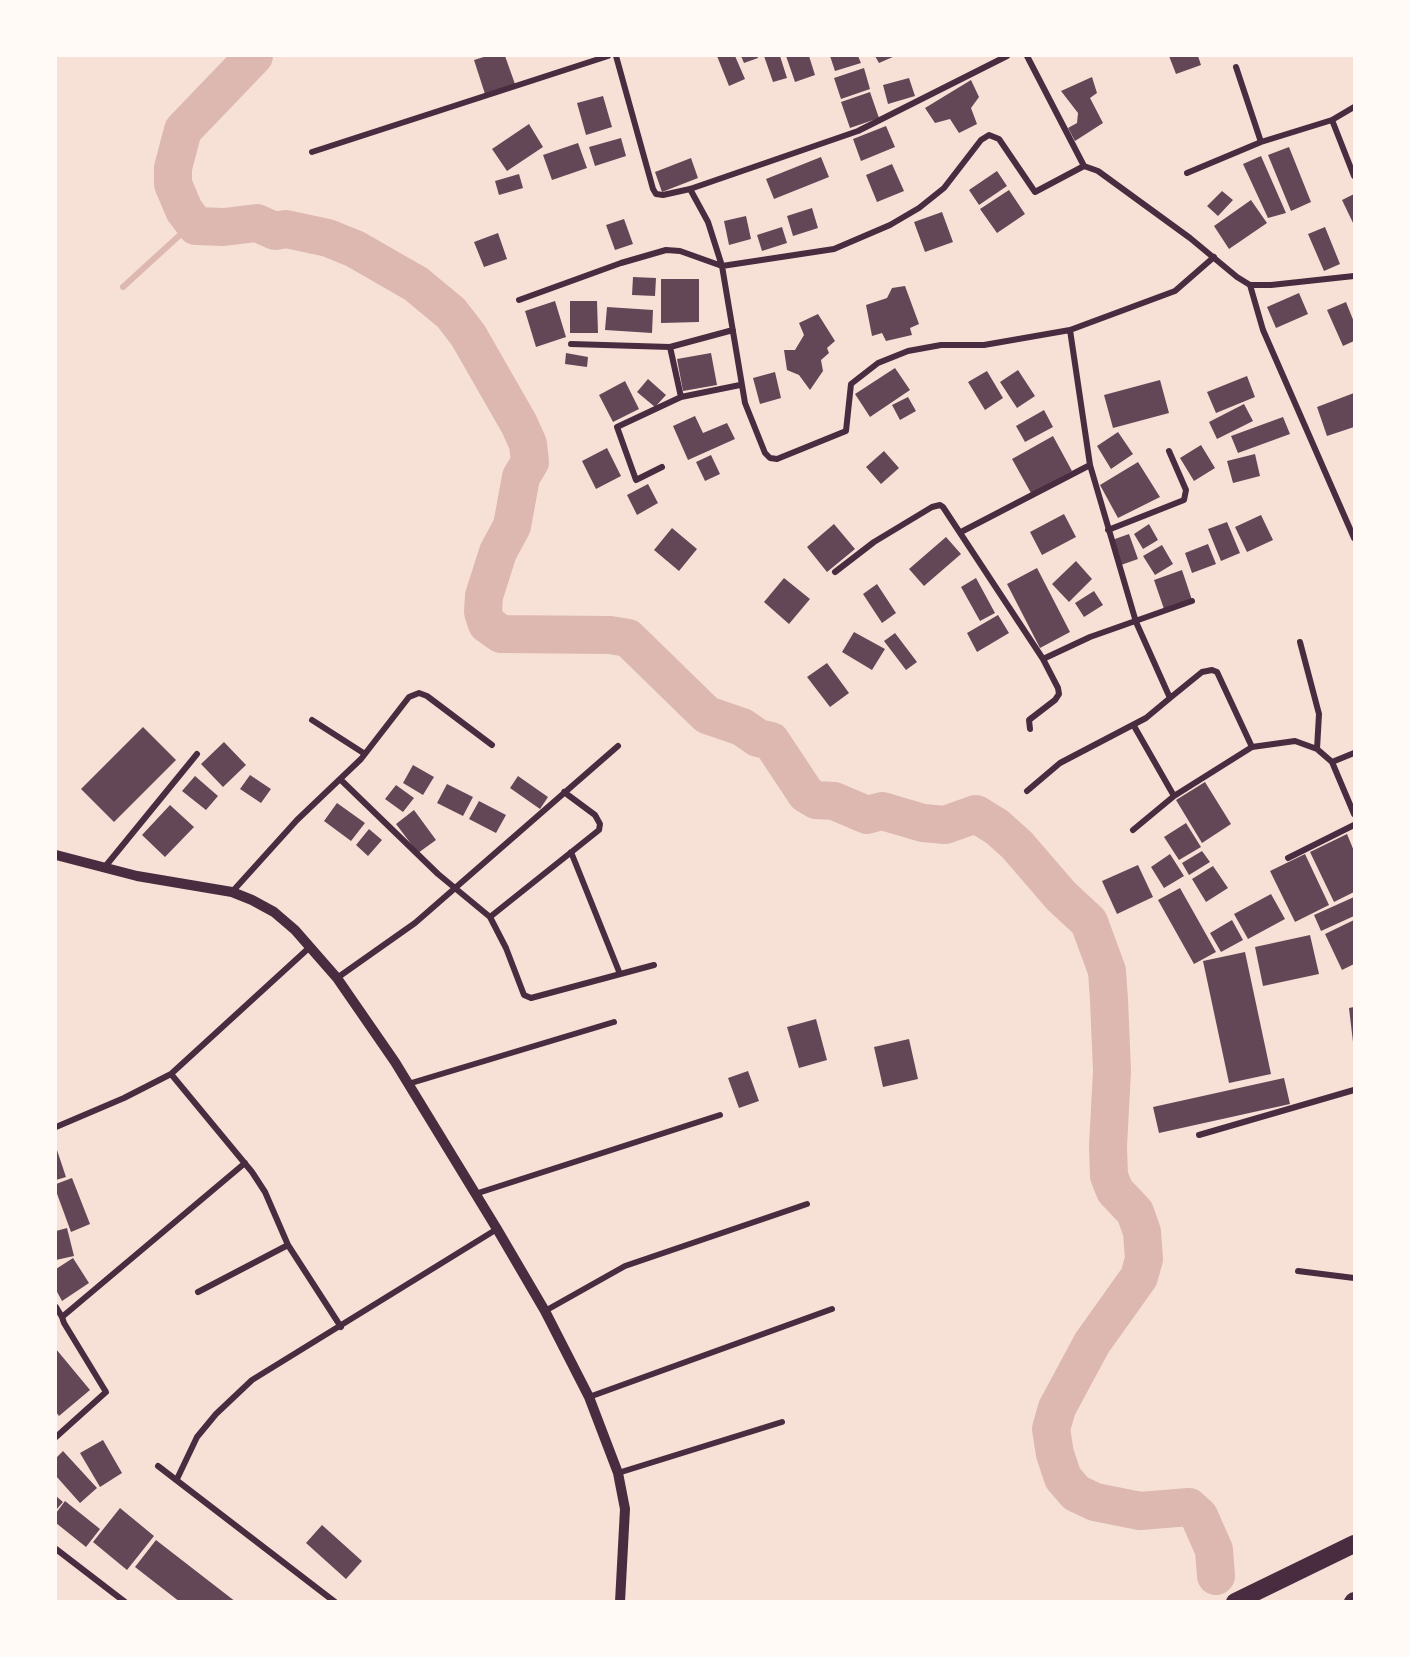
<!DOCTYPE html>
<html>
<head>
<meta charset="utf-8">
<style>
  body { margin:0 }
  #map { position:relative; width:1410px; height:1657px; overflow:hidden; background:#f7e1d7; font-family:"Golos Text",sans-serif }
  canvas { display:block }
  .frame { position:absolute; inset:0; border:57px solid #fffaf5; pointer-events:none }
</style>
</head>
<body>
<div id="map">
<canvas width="1410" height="1657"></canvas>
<div class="frame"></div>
</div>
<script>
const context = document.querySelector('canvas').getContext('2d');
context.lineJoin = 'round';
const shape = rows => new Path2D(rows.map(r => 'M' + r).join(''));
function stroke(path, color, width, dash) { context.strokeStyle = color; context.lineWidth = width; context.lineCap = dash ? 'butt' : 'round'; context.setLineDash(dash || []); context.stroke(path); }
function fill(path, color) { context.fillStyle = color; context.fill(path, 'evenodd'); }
const stream = shape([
  [123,287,181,234,192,220]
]);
const river = shape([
  [254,56,183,130,173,168,173,184,184,210,196,226,224,227,257,223,275,231,286,229,328,238,355,249,416,284,451,313,468,335,519,424,528,444,530,462,521,477,512,526,498,552,484,596,483,612,487,624,501,634,610,635,628,638,707,715,742,727,758,738,771,741,806,794,816,800,834,801,867,815,882,811,923,823,945,825,976,814,997,827,1017,845,1061,896,1089,922,1107,971,1109,1000,1112,1071,1108,1146,1109,1176,1115,1191,1135,1212,1142,1232,1144,1259,1139,1277,1092,1343,1057,1408,1051,1429,1055,1454,1063,1478,1076,1493,1095,1502,1140,1511,1189,1507,1199,1516,1214,1550,1216,1576]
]);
const building = shape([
  [487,56,505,56,515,84,485,94,474,60],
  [717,56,735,56,745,79,729,86],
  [741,56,757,56,758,58,744,63],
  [764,56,780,56,787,78,773,82],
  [786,56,809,56,815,75,795,82],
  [830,56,858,56,861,63,835,71],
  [875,56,895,56,879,63],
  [1169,56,1198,56,1201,65,1176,74],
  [864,68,870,89,841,99,834,78],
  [1092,77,1097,93,1090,98,1103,123,1075,141,1068,128,1077,123,1078,113,1061,91],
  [909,78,915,96,888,104,883,85],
  [971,80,979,97,971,108,977,124,959,133,950,119,935,123,925,108],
  [870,92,879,118,850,128,841,102],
  [603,96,612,127,586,135,577,103],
  [529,124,543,147,507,171,492,149],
  [886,126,895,147,861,161,853,139],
  [621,138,626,156,595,166,589,147],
  [578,143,587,168,552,180,543,155],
  [1289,147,1311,202,1291,211,1268,155],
  [1261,156,1286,213,1268,218,1243,164],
  [821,157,829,177,774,199,766,179],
  [691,158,698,178,662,192,655,172],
  [892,164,904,191,877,202,866,175],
  [997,171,1007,186,979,205,969,190],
  [519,174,523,188,499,195,495,181],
  [1009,190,1025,214,997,233,980,209],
  [1222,191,1233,200,1218,216,1207,206],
  [1354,194,1354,225,1342,200],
  [1251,200,1267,223,1229,249,1214,226],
  [812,208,818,228,793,236,787,216],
  [942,212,953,242,925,252,914,222],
  [746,216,751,239,729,245,724,221],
  [624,219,633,244,615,250,606,225],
  [782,227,787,243,762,251,757,235],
  [1325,227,1340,264,1324,271,1308,234],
  [498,233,507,259,484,267,474,242],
  [633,277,656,278,655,296,632,295],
  [661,279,699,279,699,322,661,323],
  [905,286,919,324,910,328,912,335,886,341,882,333,872,336,866,305,887,298,892,288],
  [1299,293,1308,314,1276,328,1267,307],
  [555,301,566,337,536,347,525,311],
  [570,301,597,301,598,333,570,333],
  [1346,302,1354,322,1354,341,1343,346,1327,310],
  [607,307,653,310,652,333,605,330],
  [818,314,835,341,827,348,829,353,821,360,823,371,810,390,799,375,787,370,784,350,795,350,804,335,799,323],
  [566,353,588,357,587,367,565,364],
  [711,353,717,385,683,391,677,359],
  [895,368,910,390,870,417,855,394],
  [1018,370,1035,396,1017,408,1000,382],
  [987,371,1003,398,985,410,968,382],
  [775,372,781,398,760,404,753,378],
  [1247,376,1255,397,1216,413,1207,392],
  [648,379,666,395,655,407,637,392],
  [1160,380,1169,413,1113,428,1104,395],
  [625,381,639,409,613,422,599,395],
  [1354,393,1354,427,1327,436,1317,407],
  [908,397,916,411,900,420,892,405],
  [1244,404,1253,421,1217,439,1209,422],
  [1044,410,1053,427,1025,442,1016,426],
  [695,416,703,433,727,423,735,439,688,460,673,426],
  [1283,417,1290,434,1238,453,1231,436],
  [1118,432,1133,454,1111,469,1097,446],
  [1053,436,1072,471,1031,493,1012,459],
  [1201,445,1215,468,1194,481,1180,458],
  [607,448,621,476,596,489,582,461],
  [884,451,899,468,881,484,866,467],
  [1255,454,1260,476,1233,483,1227,461],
  [711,455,720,474,705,481,696,462],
  [1138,462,1160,497,1118,518,1100,485],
  [648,484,658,503,637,515,627,495],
  [1064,514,1076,537,1042,555,1030,532],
  [1261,515,1273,540,1247,552,1235,527],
  [1227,522,1240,553,1221,561,1208,529],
  [834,524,855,549,827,572,807,547],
  [1149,524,1158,540,1143,549,1134,534],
  [672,528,697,549,679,571,654,550],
  [1129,534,1138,559,1121,565,1112,540],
  [946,537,961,554,924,586,909,569],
  [1208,544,1216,564,1192,573,1185,553],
  [1162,545,1173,564,1155,575,1143,556],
  [1076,561,1092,579,1069,602,1052,584],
  [1037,568,1070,632,1040,648,1007,584],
  [1182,570,1192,600,1164,609,1154,580],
  [784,578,810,599,789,624,764,602],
  [976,578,995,613,980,621,961,587],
  [877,584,896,613,882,623,863,594],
  [1094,591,1103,605,1084,617,1075,603],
  [998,615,1009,633,977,652,967,633],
  [854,632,885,649,872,670,842,652],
  [895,633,917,662,906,670,884,641],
  [827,663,849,693,830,707,807,677],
  [143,727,176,760,114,822,81,789],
  [224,742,246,765,223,787,201,764],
  [413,765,434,777,423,795,403,783],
  [250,775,271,789,261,803,240,789],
  [195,776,218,796,206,810,182,791],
  [518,776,548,797,540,809,510,788],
  [1205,782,1231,824,1202,843,1176,800],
  [447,784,473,797,463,816,437,803],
  [396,785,414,798,403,812,385,799],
  [479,801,506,815,496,833,469,819],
  [337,803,365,823,351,841,324,821],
  [170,805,194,827,165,857,142,835],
  [414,810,436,840,418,853,396,824],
  [1186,823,1201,847,1179,860,1164,837],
  [369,829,382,840,368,856,356,845],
  [1347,834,1354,851,1354,892,1334,902,1310,852],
  [1202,851,1210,862,1189,875,1182,863],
  [1170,854,1184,876,1164,888,1151,867],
  [1305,854,1329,905,1295,922,1270,871],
  [1138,865,1153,897,1117,914,1102,881],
  [1213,866,1228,888,1206,902,1192,879],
  [1180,888,1216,952,1194,964,1158,900],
  [1271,894,1285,919,1248,939,1234,914],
  [1354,897,1354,916,1321,931,1314,915],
  [1232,920,1243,940,1221,952,1210,933],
  [1354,920,1354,964,1342,970,1325,934],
  [1310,935,1319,974,1263,986,1255,947],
  [1245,952,1271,1074,1229,1083,1203,961],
  [1354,1007,1354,1042,1353,1042,1349,1008],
  [816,1019,827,1060,799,1068,787,1027],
  [909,1039,918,1079,883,1087,874,1047],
  [748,1071,759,1101,739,1108,728,1078],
  [1284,1078,1290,1104,1159,1133,1153,1107],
  [56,1147,66,1177,56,1180],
  [72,1178,90,1224,71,1232,56,1191,56,1184],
  [67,1228,74,1256,56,1260,56,1231],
  [73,1258,89,1283,62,1301,56,1290,56,1269],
  [56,1349,90,1390,59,1416,56,1412],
  [103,1440,122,1473,100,1487,80,1453],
  [63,1451,97,1488,80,1503,56,1476,56,1458],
  [56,1496,63,1502,56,1510],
  [65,1501,100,1529,86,1547,56,1523,56,1513],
  [120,1508,154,1536,127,1570,93,1542],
  [322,1525,362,1561,346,1579,306,1543],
  [156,1540,174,1554,236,1602,180,1602,135,1567]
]);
const minor = shape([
  [616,56,653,189,656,194,663,195,690,189,858,131,1007,56],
  [1027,56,1084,166,1098,171,1190,238,1237,277,1250,285,1271,285,1354,276],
  [1236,67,1261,142],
  [1332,120,1354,176],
  [312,152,608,56],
  [1187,173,1261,142,1332,120,1354,107],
  [690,189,708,222,722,266,745,403,765,453,770,458,777,459,846,431,851,384,878,363,908,351,941,345,984,345,1070,330,1175,291,1214,257],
  [1250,285,1263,330,1354,538],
  [519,300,621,263,666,250,680,251,722,266,834,249,890,225,919,208,944,188,981,140,989,135,999,139,1035,192,1084,166],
  [1070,330,1090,465,1136,622,1170,698,1202,672,1212,670,1217,672,1252,747],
  [571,344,670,347,681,397],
  [670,347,733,330],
  [662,467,636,480,617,427,681,397,740,385],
  [1108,530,1184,500,1186,490,1169,451],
  [961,532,1090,465],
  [835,572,874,542,932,507,940,505,943,507,1043,659,1058,688,1059,694,1055,700,1029,720,1030,729],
  [1300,642,1319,714,1317,749],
  [1043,659,1090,637,1192,601],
  [312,720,365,754],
  [1134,726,1174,796],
  [1332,762,1354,753],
  [341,780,438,874,490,917,506,948,524,995,531,998,654,965],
  [1027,791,1060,763,1146,718,1170,698],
  [1133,830,1174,796,1252,747,1295,741,1317,749,1332,762,1354,814],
  [571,852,620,974],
  [1288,858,1354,825],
  [104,868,197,754],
  [232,892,297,820,361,759,409,697,419,693,427,696,492,745],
  [490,917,599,830,600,824,595,815,564,792],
  [337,978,415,923,618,746],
  [171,1074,252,1172,265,1192,288,1245,341,1327],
  [408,1084,614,1022],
  [56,1127,124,1098,171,1074,311,946],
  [1199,1135,1354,1090],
  [475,1194,720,1115],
  [1298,1271,1354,1278],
  [198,1292,288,1245],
  [56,1307,62,1317],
  [545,1311,625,1266,807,1204],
  [589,1397,832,1309],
  [56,1437,106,1392,64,1323,62,1317,245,1163],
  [158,1466,335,1602],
  [618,1473,782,1422],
  [177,1479,197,1437,216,1414,252,1380,497,1229],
  [56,1549,125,1602]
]);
const tertiary = shape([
  [56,855,137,876,232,892,252,900,274,912,295,930,337,978,395,1062,497,1229,545,1311,589,1397,618,1473,625,1509,620,1602]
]);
const motorway = shape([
  [1235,1602,1354,1544],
  [1353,1602,1354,1601]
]);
stroke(stream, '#dcb8b0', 6);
stroke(river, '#dcb8b0', 38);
fill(building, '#644757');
stroke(minor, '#4a2c40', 6);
stroke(tertiary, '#4a2c40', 10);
stroke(motorway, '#4a2c40', 18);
</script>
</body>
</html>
